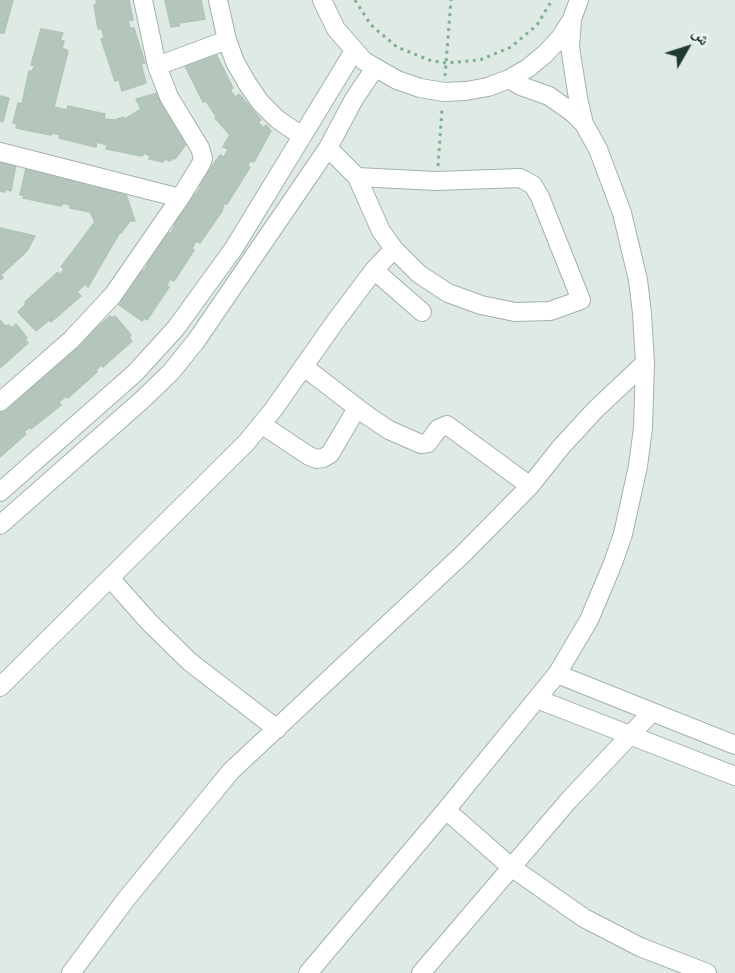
<!DOCTYPE html>
<html>
<head>
<meta charset="utf-8">
<style>
  body { margin:0 }
  #map { position:relative; width:735px; height:973px; overflow:hidden; background:#dfeae4; font-family:"Fira Sans Condensed","Noto Naskh Arabic",sans-serif }
  canvas { display:block }
  .north { position:absolute; left:657px; top:18px; width:60px; height:60px; -webkit-text-stroke:4px #eff7f2; paint-order:stroke; rotate:51deg; font-size:16px; font-weight:700; line-height:24px; text-align:center; color:#203a30 }
  .north::after { content:''; display:block; margin:auto; width:21px; height:27px; background:#203a30; clip-path:polygon(50% 0,100% 100%,50% 72%,0 100%) }
</style>
</head>
<body>
<div id="map">
<canvas width="735" height="973"></canvas>
<div class="north">ش</div>
</div>
<script>
const context = document.querySelector('canvas').getContext('2d');
context.lineJoin = 'round';
function fill(path, color) { context.fillStyle = color; context.fill(path, 'evenodd'); }
const shape = rows => new Path2D(rows.map(r => 'M' + r).join(''));
function stroke(path, color, width, dash) { context.strokeStyle = color; context.lineWidth = width; context.lineCap = dash ? 'butt' : 'round'; context.setLineDash(dash || []); context.stroke(path); }
const building = shape([
  [0,0,13,0,4,33,0,33,0,0],
  [96,0,129,0,133,20,128,21,130,28,134,28,145,63,141,64,146,83,122,91,119,80,115,81,101,39,104,38,102,29,98,29,94,5,97,4,96,0],
  [165,0,201,0,205,19,180,23,179,26,171,27,165,0],
  [41,29,63,33,60,40,64,41,62,48,68,51,54,107,67,110,68,106,105,114,104,119,115,120,124,117,124,120,141,109,136,99,158,93,189,140,175,159,173,158,170,161,164,159,163,162,149,159,150,156,144,153,142,156,106,149,107,145,97,142,96,147,59,138,60,135,53,133,51,135,16,128,17,124,13,123,18,103,22,104,29,71,32,71,35,66,31,65,41,29],
  [214,50,233,88,230,90,235,97,239,94,261,120,258,122,263,128,266,125,271,131,254,162,250,161,248,166,250,167,227,204,224,204,222,211,200,243,196,241,192,249,194,250,174,281,170,279,167,285,169,287,147,320,144,318,142,321,119,305,122,302,119,301,140,269,144,271,148,265,145,263,167,231,170,234,175,226,172,224,193,192,196,194,201,187,198,185,220,155,224,157,228,149,223,147,230,135,215,118,216,116,206,101,203,102,185,66,214,50],
  [0,96,9,98,3,122,0,121,0,96],
  [0,160,16,164,11,191,6,189,5,192,0,191,0,160],
  [32,166,124,188,135,221,130,221,121,233,120,232,88,287,85,284,77,292,81,296,51,322,49,320,36,331,18,312,26,304,25,302,58,272,60,275,64,269,61,267,95,222,90,212,70,208,70,205,63,203,61,206,23,198,24,195,20,195,26,168,31,169,32,166],
  [0,228,35,236,27,251,1,275,3,278,0,280,0,228],
  [110,316,112,318,115,316,131,335,129,338,132,341,103,367,101,365,96,370,97,372,68,398,66,396,59,402,61,405,31,429,30,427,24,432,26,434,0,457,0,413,4,409,6,411,10,408,9,405,38,379,40,381,46,376,45,373,74,347,76,350,83,343,82,341,110,316],
  [0,320,5,326,9,325,12,328,16,324,27,338,25,340,28,343,0,368,0,320]
]);
const path = shape([
  [355,0,371,25,397,47,429,60,446,63,480,60,511,47,537,25,552,0],
  [445,76,451,0],
  [438,166,442,109]
]);
const minor = shape([
  [218,0,227,40,235,62,247,83,260,102,277,119,302,136],
  [322,0,336,29,364,61,397,80,420,88,444,92,466,91,488,87,509,79,528,68,545,54,560,38,572,19,579,0],
  [157,66,227,40],
  [509,79,521,86,549,96,573,113,584,124],
  [328,148,357,177,381,231,394,249,419,274,448,293,481,305,515,312,550,311,581,300,540,197,533,185,520,178,436,181,357,177],
  [0,152,180,198],
  [374,270,422,312],
  [304,367,368,416,389,430,421,444,428,443,438,429,447,425,530,486],
  [0,402,71,340,113,295,180,198,201,164,203,158,200,148,169,97,157,66,143,0],
  [261,424,309,456,317,459,323,458,330,454,357,408],
  [0,492,135,373,176,328,234,248,354,51],
  [0,525,142,400,171,372,196,341,328,148,354,99,375,68],
  [110,578,149,622,190,662,277,729],
  [557,674,735,745],
  [0,687,246,443,273,410,335,322,374,270,394,249],
  [537,699,735,776],
  [446,810,511,867,584,918,640,947,707,973],
  [71,973,127,898,231,771,464,553,530,486,561,447,596,409,645,363],
  [308,973,446,810,557,674,589,620,613,563,623,534,638,466,643,428,645,363,642,313,638,280,622,213,598,149,584,124,578,98,570,47,572,19],
  [421,973,569,800,652,712]
]);
fill(building, '#b4c5bc');
stroke(building, '#b1c4ba', 1.5);
stroke(minor, '#a2b2aa', 20);
stroke(path, '#7fae99', 3, [3, 4.5]);
stroke(minor, '#fff', 18);
</script>
</body>
</html>
